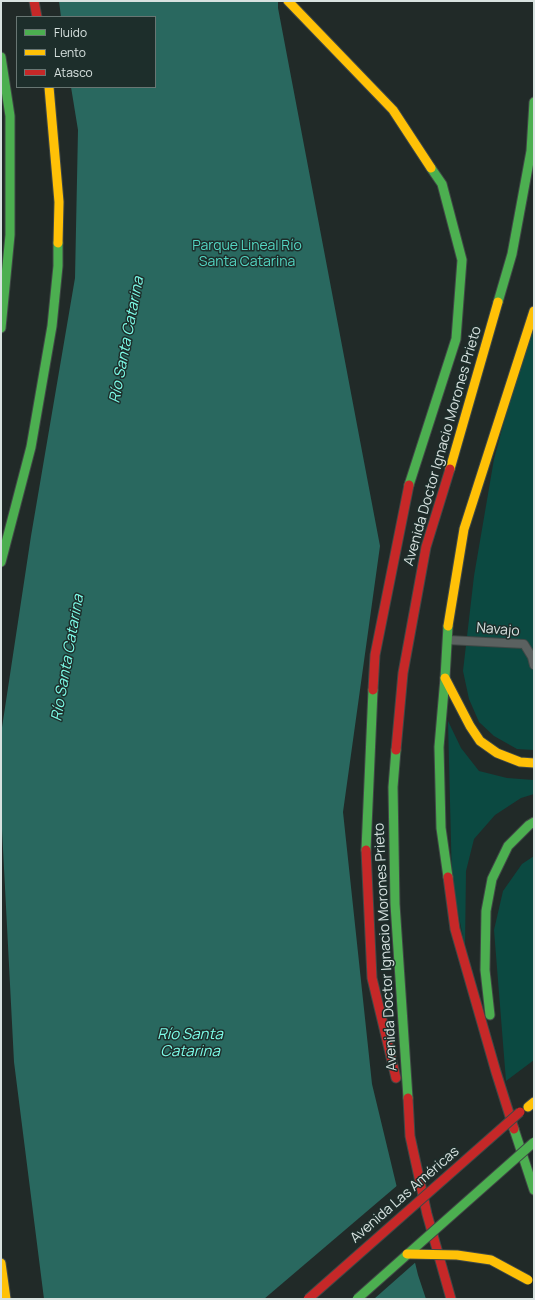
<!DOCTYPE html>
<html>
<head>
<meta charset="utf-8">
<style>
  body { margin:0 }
  #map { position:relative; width:535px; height:1300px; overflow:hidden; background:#212a28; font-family:Manrope,sans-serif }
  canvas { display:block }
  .frame { position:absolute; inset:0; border:2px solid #d8e2e0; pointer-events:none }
  .legend { position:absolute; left:16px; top:16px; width:140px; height:72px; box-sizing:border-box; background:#1d2e2b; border:1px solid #687673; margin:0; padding:5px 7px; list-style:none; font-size:12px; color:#d8e2e0 }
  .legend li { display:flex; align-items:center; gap:8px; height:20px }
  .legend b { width:20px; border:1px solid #687673 }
</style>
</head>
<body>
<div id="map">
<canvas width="535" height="1300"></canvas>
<div class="frame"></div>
<ul class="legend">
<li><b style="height:5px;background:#4caf50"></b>Fluido</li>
<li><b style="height:5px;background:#ffc107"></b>Lento</li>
<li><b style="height:5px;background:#c62828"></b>Atasco</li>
</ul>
</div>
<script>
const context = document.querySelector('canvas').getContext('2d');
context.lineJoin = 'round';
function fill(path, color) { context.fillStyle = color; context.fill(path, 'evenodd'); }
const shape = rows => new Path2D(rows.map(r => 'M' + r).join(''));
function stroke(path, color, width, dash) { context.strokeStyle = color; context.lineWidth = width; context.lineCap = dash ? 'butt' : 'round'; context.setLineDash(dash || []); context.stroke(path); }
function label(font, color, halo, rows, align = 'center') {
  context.font = font + ' Manrope,sans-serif'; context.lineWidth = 3; context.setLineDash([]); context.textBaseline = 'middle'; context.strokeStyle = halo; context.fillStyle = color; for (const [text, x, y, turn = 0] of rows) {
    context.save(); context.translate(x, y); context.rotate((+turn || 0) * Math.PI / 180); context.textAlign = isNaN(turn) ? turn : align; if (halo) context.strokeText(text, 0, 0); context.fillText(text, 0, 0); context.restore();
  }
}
const green = shape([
  [534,311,534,750,517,749,494,736,479,722,469,699,463,671,474,576,494,459],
  [448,721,461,748,479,771,507,778,534,780,534,794,521,798,495,815,474,839,466,871,465,947,452,882],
  [534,856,534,1060,506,1081,494,930,503,891,522,864]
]);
const water = shape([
  [59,1,278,1,278,8,380,546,343,812,372,1084,418,1275,426,1299,44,1299,14,1062,1,810,1,734,31,536,75,278,78,130,71,87,155,87,155,17,61,17]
]);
const pier = shape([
  [399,1184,417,1261,374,1299,264,1299]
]);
const lane = shape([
  [448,640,524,644,532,657,534,665]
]);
const fast = shape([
  [1,57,10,116,10,235,1,328],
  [498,302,512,254,531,151,534,102],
  [409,485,456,339,462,260,442,184,431,168],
  [1,562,31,447,52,326,58,266,58,243],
  [448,626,445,678,439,747,441,828,448,877],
  [396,750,393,787,395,904,408,1098],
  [366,850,373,690],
  [490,1015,485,970,486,911,492,879,508,846,529,825,534,822],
  [514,1129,534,1190]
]);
const slow = shape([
  [288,1,393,110,431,168],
  [49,87,59,202,58,243],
  [450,469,498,302],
  [448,626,464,529,534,311],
  [445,678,470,726,480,741,497,753,520,762,534,763],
  [528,1107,534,1102],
  [1,1263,6,1299]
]);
const jam = shape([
  [34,1,37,17],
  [373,690,375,655,409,485],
  [396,750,403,673,426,547,450,469],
  [366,850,372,978,396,1078],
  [448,877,455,929,496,1072,514,1129],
  [408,1098,410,1136,427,1214,451,1299]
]);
const fastBridge = shape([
  [357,1299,534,1142]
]);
const slowBridge = shape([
  [407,1254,457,1255,491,1260,528,1280]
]);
const jamBridge = shape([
  [308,1299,520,1112]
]);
const parkNames = [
  ["Parque Lineal Río",247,246],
  ["Santa Catarina",247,262]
];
const streetNames = [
  ["Avenida Doctor Ignacio Morones Prieto",443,446,-74],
  ["Navajo",498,630,5],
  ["Avenida Doctor Ignacio Morones Prieto",386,947,-93],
  ["Avenida Las Américas",405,1195,-41]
];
const waterNames = [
  ["Río Santa Catarina",127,340,-79],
  ["Río Santa Catarina",68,658,-80],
  ["Río Santa",190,1035],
  ["Catarina",190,1052]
];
fill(green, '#0b4941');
fill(water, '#29685f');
fill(pier, '#212a28');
stroke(lane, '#404846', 10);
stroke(fast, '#404846', 11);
stroke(slow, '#404846', 11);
stroke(jam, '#404846', 11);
stroke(lane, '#5b6160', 8);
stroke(fast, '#4caf50', 9);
stroke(slow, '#ffc107', 9);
stroke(jam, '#c62828', 9);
stroke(fastBridge, '#404846', 11, []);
stroke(slowBridge, '#404846', 11, []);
stroke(jamBridge, '#404846', 11, []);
stroke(fastBridge, '#4caf50', 9);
stroke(slowBridge, '#ffc107', 9);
stroke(jamBridge, '#c62828', 9);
label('14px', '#54d7c3', '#1d2e2b', parkNames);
label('14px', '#d8e2e0', '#1d2e2b', streetNames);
label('italic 15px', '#7dfce8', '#1d2e2b', waterNames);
</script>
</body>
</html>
